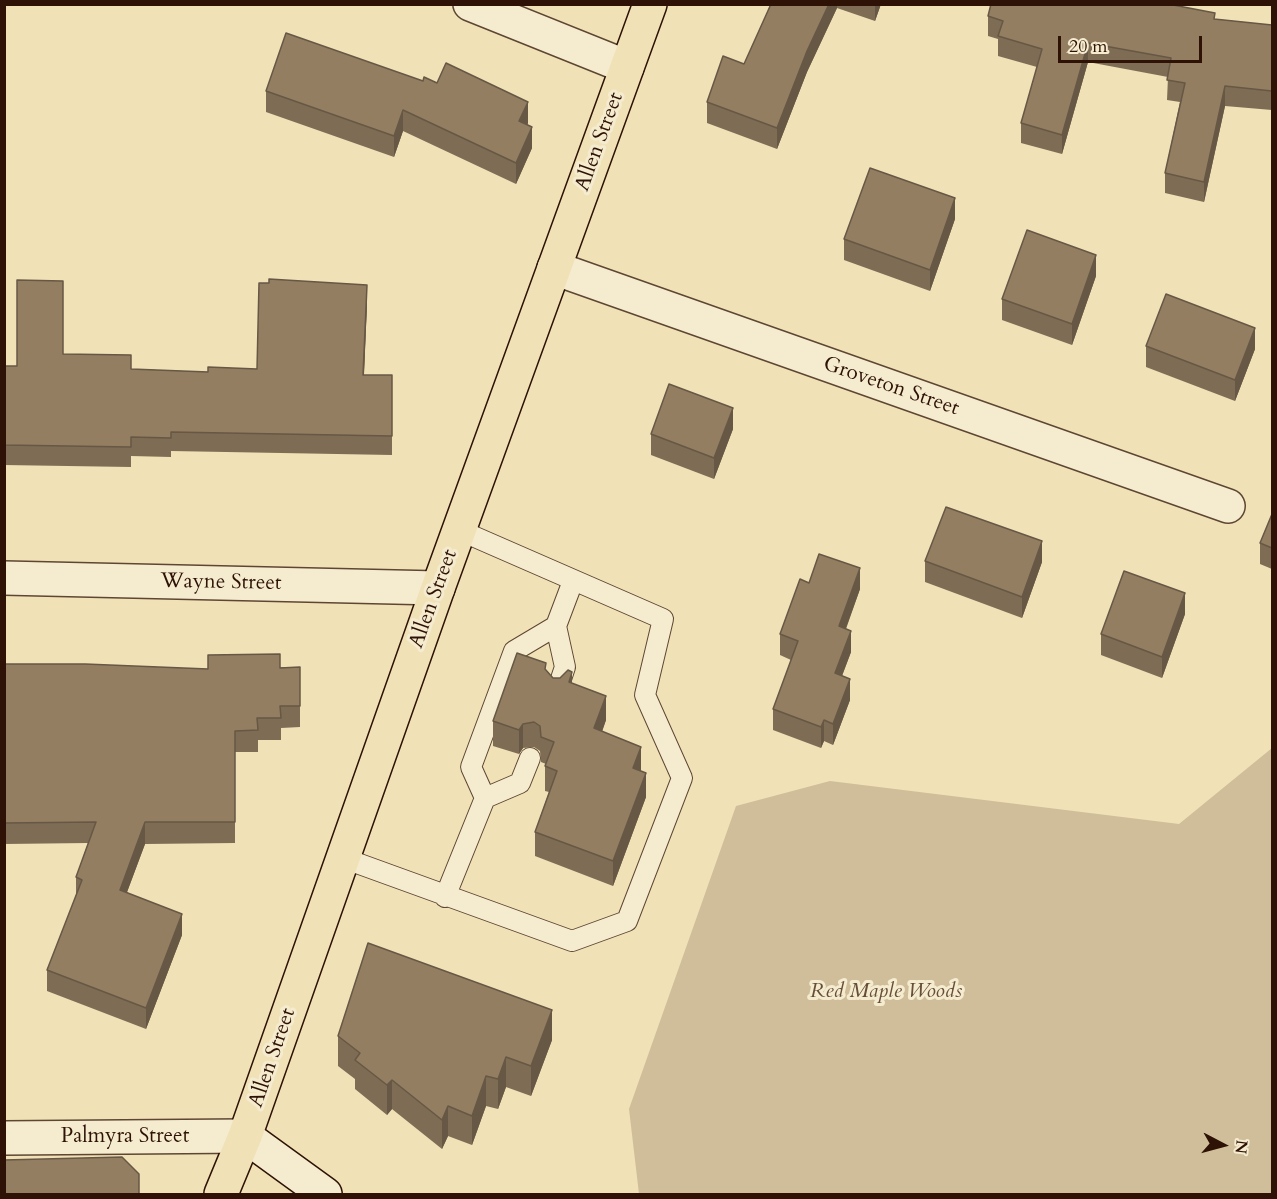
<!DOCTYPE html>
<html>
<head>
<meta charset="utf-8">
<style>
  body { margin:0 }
  #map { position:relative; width:1277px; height:1199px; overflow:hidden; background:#f0e1b7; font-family:Cardo,serif }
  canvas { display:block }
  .frame { position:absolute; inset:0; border:6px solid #2e1205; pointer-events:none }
  .north { position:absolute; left:1193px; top:1115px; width:60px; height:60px; -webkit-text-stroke:4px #f5ecd0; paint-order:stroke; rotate:96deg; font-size:16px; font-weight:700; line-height:24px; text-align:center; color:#2e1205 }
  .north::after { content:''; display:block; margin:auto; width:21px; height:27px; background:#2e1205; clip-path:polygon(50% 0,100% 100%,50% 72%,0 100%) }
  .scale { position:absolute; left:1058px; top:36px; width:144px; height:27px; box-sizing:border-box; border:3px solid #2e1205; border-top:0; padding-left:8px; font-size:18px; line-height:21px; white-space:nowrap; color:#2e1205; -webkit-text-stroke:4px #f5ecd0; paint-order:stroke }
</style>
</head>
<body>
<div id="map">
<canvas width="1277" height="1199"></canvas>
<div class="frame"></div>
<div class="north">N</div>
<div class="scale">20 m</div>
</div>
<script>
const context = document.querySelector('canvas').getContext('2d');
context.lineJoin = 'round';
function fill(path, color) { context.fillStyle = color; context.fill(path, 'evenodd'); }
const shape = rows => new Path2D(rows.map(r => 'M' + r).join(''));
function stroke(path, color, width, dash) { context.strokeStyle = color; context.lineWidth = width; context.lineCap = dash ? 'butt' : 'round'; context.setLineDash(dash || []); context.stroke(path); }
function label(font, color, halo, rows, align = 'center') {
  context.font = font + ' Cardo,serif'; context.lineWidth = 6; context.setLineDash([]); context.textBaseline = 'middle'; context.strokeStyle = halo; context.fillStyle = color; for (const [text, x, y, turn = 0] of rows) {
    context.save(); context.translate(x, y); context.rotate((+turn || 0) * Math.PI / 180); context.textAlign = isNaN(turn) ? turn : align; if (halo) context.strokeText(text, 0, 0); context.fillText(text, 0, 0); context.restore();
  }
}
const green = shape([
  [1272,748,1272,1194,639,1194,629,1109,736,806,830,781,1179,824]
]);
const lane = shape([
  [557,691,565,667,556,626,573,581],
  [485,798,471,767,514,651,556,626],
  [343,858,572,941,627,921,682,778,645,695,663,619,459,530],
  [445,897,485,798,520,783,530,758]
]);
const street = shape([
  [470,4,627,67],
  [554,268,1228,506],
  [4,578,438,588],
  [4,1138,245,1136]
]);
const secondary = shape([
  [245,1136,325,1194]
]);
const primary = shape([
  [221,1194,245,1136,438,588,650,4]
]);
const wall = shape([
  [771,4,881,4,875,21,837,8,807,72,777,149,707,123,707,102,744,64],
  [988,16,1215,19,1272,25,1272,110,1225,106,1204,202,1165,193,1165,173,1180,102,1167,100,1168,77,1088,62,1062,154,1021,143,1021,123,1037,67,998,56,998,39,988,36],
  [266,91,528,123,527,125,532,148,516,184,403,131,394,157,266,112],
  [955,219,930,291,844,260,844,239],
  [1096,276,1072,345,1002,320,1002,299],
  [367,304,364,375,392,375,392,455,171,451,171,457,131,456,131,467,4,465,4,366,17,366,63,354,131,369,208,372,257,369],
  [1146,346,1255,349,1235,401,1146,367],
  [733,429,714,479,651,455,651,434],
  [1272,514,1272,569,1260,564,1260,543],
  [925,561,1042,562,1022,618,925,582],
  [809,583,860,589,846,629,851,652,842,676,850,700,833,745,824,741,821,748,773,730,773,709,791,660,780,655,780,634],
  [1185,614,1162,678,1101,655,1101,634],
  [4,664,208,669,300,667,300,727,281,728,281,740,258,740,258,752,235,752,235,843,145,844,127,892,182,935,146,1029,47,991,47,970,76,897,76,877,88,843,4,844],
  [546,670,553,678,572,683,606,720,602,732,641,771,646,797,613,886,535,856,535,832,549,792,545,791,545,766,546,764,541,762,540,751,534,747,523,748,519,754,493,746,493,721],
  [338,1036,552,1040,531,1096,506,1087,498,1109,486,1106,472,1145,448,1136,442,1149,392,1109,387,1115,355,1089,355,1079,338,1066]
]);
const shadedWall = shape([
  [829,4,837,4,837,8,807,72,777,149,777,128,807,51],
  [875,4,881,4,875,21],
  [1088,43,1088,62,1062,154,1062,135],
  [1225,86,1225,106,1204,202,1204,182],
  [528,102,528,123,519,142,519,121],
  [403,110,403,131,394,157,394,136],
  [532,127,532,148,516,184,516,163],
  [955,198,955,219,930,291,930,270],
  [1096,255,1096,276,1072,345,1072,324],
  [367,285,367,304,363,395,363,375],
  [1255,328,1255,349,1235,401,1235,380],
  [733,408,733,429,714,479,714,458],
  [1042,541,1042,562,1022,618,1022,597],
  [860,568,860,589,839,647,839,626],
  [1185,593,1185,614,1162,678,1162,657],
  [851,631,851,652,835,694,835,673],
  [572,672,572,696,569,682],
  [850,679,850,700,833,745,833,724],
  [606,696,606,720,594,753,594,728],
  [824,720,824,741,821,748,821,727],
  [523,724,523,748,519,754,519,730],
  [641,747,641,771,633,768],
  [646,773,646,797,613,886,613,861],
  [145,822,145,844,120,911,120,890],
  [182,914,182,935,146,1029,146,1008],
  [552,1010,552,1040,531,1096,531,1066],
  [506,1057,506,1087,498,1109,498,1079],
  [486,1076,486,1106,472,1145,472,1116],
  [392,1080,392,1109,387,1115,387,1085],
  [448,1106,448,1136,442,1149,442,1120]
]);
const building = shape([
  [771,4,829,4,807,51,777,128,707,102,723,56,744,64,771,4],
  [991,4,1168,4,1215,13,1214,19,1272,25,1272,91,1225,86,1204,182,1165,173,1185,83,1167,80,1171,58,1088,43,1062,135,1021,123,1042,49,998,36,1003,21,988,16,991,4],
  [286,33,423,81,424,77,437,83,446,63,528,102,519,121,532,127,516,163,403,110,394,136,266,91,286,33],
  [870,168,955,198,930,270,844,239,870,168],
  [1027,230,1096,255,1072,324,1002,299,1027,230],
  [269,279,367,285,363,375,392,375,392,436,171,432,171,438,131,437,131,447,4,445,4,366,17,366,17,280,63,281,63,354,131,355,131,369,208,372,208,367,257,369,259,283,269,283,269,279],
  [1166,294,1255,328,1235,380,1146,346,1166,294],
  [669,384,733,408,714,458,651,434,669,384],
  [946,507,1042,541,1022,597,925,561,946,507],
  [1272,514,1272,548,1260,543,1272,514],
  [819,554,860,568,839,626,851,631,835,673,850,679,833,724,824,720,821,727,773,709,798,641,780,634,800,579,809,583,819,554],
  [1124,571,1185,593,1162,657,1101,634,1124,571],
  [517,653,546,663,545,669,553,678,560,678,568,670,572,672,569,682,606,696,594,728,641,747,633,768,646,773,613,861,535,832,557,771,545,766,554,742,541,737,540,726,534,722,523,724,519,730,493,721,517,653],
  [280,654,280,668,300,667,300,706,280,706,281,718,257,718,258,730,235,731,235,822,145,822,120,890,182,914,146,1008,47,970,82,880,76,877,96,822,4,823,4,664,85,664,208,669,208,655,280,654],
  [368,943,552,1010,531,1066,506,1057,498,1079,486,1076,472,1116,448,1106,442,1120,392,1080,387,1085,355,1060,360,1053,338,1036,368,943],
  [122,1157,139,1174,139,1194,4,1194,4,1160,122,1157]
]);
const streetNames = [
  ["Allen Street",600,142,-70],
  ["Groveton Street",891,387,19],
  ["Wayne Street",221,583,1],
  ["Allen Street",434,599,-70],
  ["Allen Street",273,1058,-71],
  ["Palmyra Street",125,1137]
];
const parkNames = [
  ["Red Maple Woods",886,992]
];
fill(green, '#cfbe99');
stroke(lane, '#5e4632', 22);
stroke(street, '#5e4632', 36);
stroke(secondary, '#2e1205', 36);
stroke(primary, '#2e1205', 36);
stroke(lane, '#f5ecd0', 20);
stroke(street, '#f5ecd0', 33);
stroke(secondary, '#f5ecd0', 33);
stroke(primary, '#f0e1b7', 33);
fill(wall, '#7e6c54');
fill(shadedWall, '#675845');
fill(building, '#937e62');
stroke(building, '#675845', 1.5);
label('21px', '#2e1205', '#f5ecd0', streetNames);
label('italic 21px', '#664e39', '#f5ecd0', parkNames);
</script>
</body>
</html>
